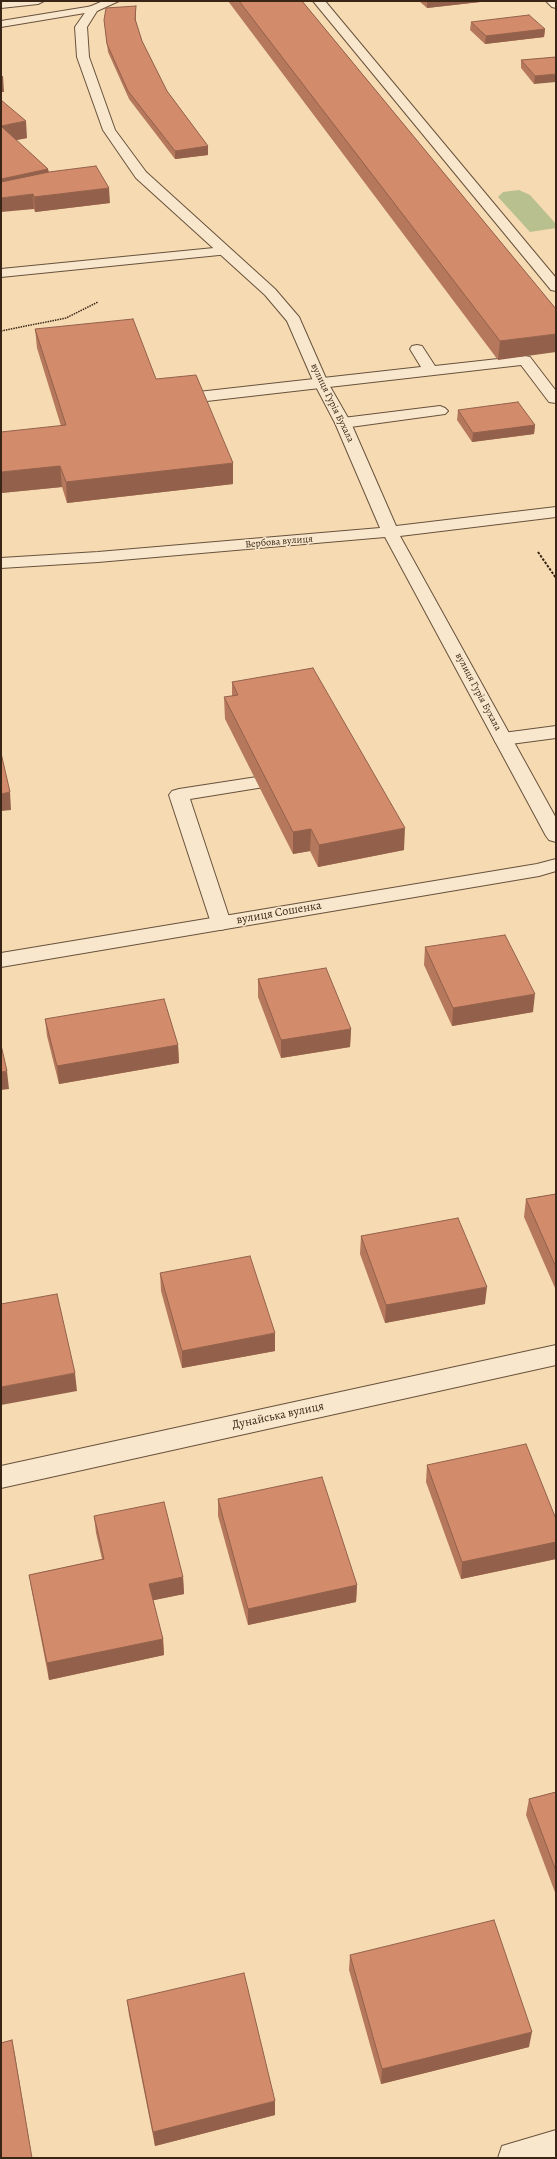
<!DOCTYPE html>
<html>
<head>
<meta charset="utf-8">
<style>
  body { margin:0 }
  #map { position:relative; width:557px; height:2159px; overflow:hidden; background:#f6dab2; font-family:Alegreya,serif }
  canvas { display:block }
  .frame { position:absolute; inset:0; border:2px solid #382515; pointer-events:none }
</style>
</head>
<body>
<div id="map">
<canvas width="557" height="2159"></canvas>
<div class="frame"></div>
</div>
<script>
const context = document.querySelector('canvas').getContext('2d');
context.lineJoin = 'round';
function fill(path, color) { context.fillStyle = color; context.fill(path, 'evenodd'); }
const shape = rows => new Path2D(rows.map(r => 'M' + r).join(''));
function stroke(path, color, width, dash) { context.strokeStyle = color; context.lineWidth = width; context.lineCap = dash ? 'butt' : 'round'; context.setLineDash(dash || []); context.stroke(path); }
function label(font, color, halo, rows, align = 'center') {
  context.font = font + ' Alegreya,serif'; context.lineWidth = 3; context.setLineDash([]); context.textBaseline = 'middle'; context.strokeStyle = halo; context.fillStyle = color; for (const [text, x, y, turn = 0] of rows) {
    context.save(); context.translate(x, y); context.rotate((+turn || 0) * Math.PI / 180); context.textAlign = isNaN(turn) ? turn : align; if (halo) context.strokeText(text, 0, 0); context.fillText(text, 0, 0); context.restore();
  }
}
const green = shape([
  [519,190,530,195,556,224,556,228,530,232,498,197,503,192]
]);
const pathFar1 = shape([
  [1,331,66,318,98,302]
]);
const path = shape([
  [538,552,556,578]
]);
const service = shape([
  [44,1,38,4,1,8,1,2,44,1],
  [313,1,325,1,556,278,556,291,551,290,313,1],
  [93,6,99,9,97,11,1,27,1,21,93,6],
  [224,247,229,248,231,251,229,254,1,277,1,269,224,247],
  [417,345,422,346,435,366,525,356,530,357,556,391,556,403,549,402,521,365,198,402,193,400,190,397,193,394,198,392,421,367,410,349,412,346,417,345],
  [440,406,445,408,448,411,445,414,343,428,338,426,335,423,338,420,343,418,440,406],
  [556,726,556,738,503,745,496,743,494,739,496,735,503,733,556,726],
  [257,777,264,779,266,783,264,787,190,799,231,923,228,928,221,930,214,928,211,923,169,795,172,791,179,789,257,777]
]);
const minor = shape([
  [103,1,119,1,97,11,87,27,89,57,115,130,146,172,275,289,299,317,328,383,351,423,396,526,556,507,556,517,400,536,556,818,556,842,549,840,546,836,385,537,98,562,1,568,1,558,98,552,380,528,335,423,314,383,287,321,265,295,136,178,103,130,77,57,75,27,89,7,103,1],
  [546,1,556,1,556,8,552,7,546,1],
  [556,859,556,871,539,876,1,967,1,953,537,864,556,859],
  [556,1345,556,1365,1,1488,1,1466,556,1345],
  [556,2130,556,2158,498,2158,502,2146,556,2130]
]);
const wall = shape([
  [228,1,302,1,556,309,498,360],
  [419,1,489,1,427,8],
  [136,6,136,21,142,41,167,91,208,146,208,155,175,159,129,99,108,52,104,20],
  [471,22,545,29,544,37,485,44,470,30],
  [556,57,534,84,521,68,521,60],
  [1,100,27,138,16,140,48,169,49,172,110,203,35,212],
  [35,329,156,379,233,484,67,503,62,487,1,493,61,426,37,348],
  [458,410,535,425,534,434,472,442,457,420],
  [232,682,404,850,318,867,310,851,293,854,225,719,224,697,232,696],
  [425,947,533,1012,452,1026,424,965],
  [258,979,351,1029,350,1047,281,1058,258,997],
  [45,1019,178,1045,179,1063,59,1084,47,1036],
  [556,1194,556,1288,555,1288,524,1217,526,1199],
  [361,1236,485,1304,385,1323,360,1254],
  [160,1273,275,1351,182,1368,161,1291],
  [427,1465,556,1519,556,1559,461,1579,426,1482],
  [218,1499,357,1585,356,1602,248,1625,218,1516],
  [94,1516,183,1577,184,1594,153,1600,163,1639,164,1655,49,1680,32,1592,29,1575,102,1559,96,1533],
  [556,1792,556,1895,526,1815,529,1799],
  [350,1955,529,2047,381,2084,349,1970],
  [127,2000,275,2115,155,2146,129,2015]
]);
const shadedWall = shape([
  [427,1,489,1,427,8],
  [545,29,544,37,485,44,486,36],
  [556,74,556,82,534,84,535,76],
  [1,76,3,76,4,92,1,92],
  [26,121,27,138,2,143,1,126],
  [208,146,208,155,175,159,175,151],
  [48,169,50,186,1,196,1,179],
  [109,188,110,203,35,212,34,197],
  [33,194,34,209,1,212,1,198],
  [556,334,556,352,498,360,500,341],
  [535,425,534,434,472,442,473,433],
  [233,463,233,484,67,503,66,482],
  [60,466,62,487,1,493,1,472],
  [10,792,11,810,1,811,1,794],
  [405,828,404,850,318,867,319,845],
  [311,829,310,851,293,854,293,832],
  [535,994,533,1012,452,1026,453,1008],
  [351,1029,350,1047,281,1058,281,1040],
  [178,1045,179,1063,59,1084,57,1066],
  [7,1071,9,1089,1,1090,1,1072],
  [487,1287,485,1304,385,1323,386,1305],
  [275,1333,275,1351,182,1368,182,1351],
  [75,1373,77,1391,1,1405,1,1387],
  [556,1542,556,1559,461,1579,462,1562],
  [183,1577,184,1594,150,1601,149,1584],
  [357,1585,356,1602,248,1625,248,1609],
  [163,1639,164,1655,49,1680,47,1663],
  [532,2032,529,2047,381,2084,382,2069],
  [12,2040,15,2055,32,2158],
  [275,2101,275,2115,155,2146,153,2132]
]);
const building = shape([
  [239,1,302,1,556,309,556,334,500,341,239,1],
  [136,6,135,19,142,41,167,91,208,146,175,151,128,91,107,44,104,20,106,8,136,6],
  [529,15,545,29,486,36,471,22,529,15],
  [556,57,556,74,535,76,521,60,556,57],
  [1,100,26,121,1,126,48,169,1,179,1,100],
  [96,166,109,188,34,197,33,194,1,198,1,182,49,172,96,166],
  [133,319,156,379,196,375,233,463,66,482,60,466,1,472,1,432,66,425,35,329,133,319],
  [518,402,535,425,473,433,458,410,518,402],
  [313,668,405,828,319,845,311,829,293,832,224,697,238,695,232,682,313,668],
  [1,753,10,792,1,794,1,753],
  [505,935,535,994,453,1008,425,947,505,935],
  [326,968,351,1029,281,1040,258,979,326,968],
  [164,999,178,1045,57,1066,45,1019,164,999],
  [1,1045,7,1071,1,1072,1,1045],
  [556,1194,556,1267,526,1199,556,1194],
  [458,1218,487,1287,386,1305,361,1236,458,1218],
  [250,1256,275,1333,182,1351,160,1273,250,1256],
  [57,1294,75,1373,1,1387,1,1304,57,1294],
  [526,1444,556,1519,556,1542,462,1562,427,1465,526,1444],
  [322,1477,357,1585,248,1609,218,1499,322,1477],
  [164,1502,183,1577,149,1584,163,1639,47,1663,29,1575,104,1559,94,1516,164,1502],
  [556,1792,556,1871,529,1799,556,1792],
  [494,1920,532,2032,382,2069,350,1955,494,1920],
  [244,1973,275,2101,153,2132,127,2000,244,1973],
  [12,2040,32,2158,1,2158,1,2043,12,2040]
]);
const farStreetnames = [
  ["вулиця Гурія Бухала",332,403,64],
  ["Вербова вулиця",279,542,-5],
  ["вулиця Гурія Бухала",478,692,62]
];
const streetNames = [
  ["вулиця Сошенка",279,913,-10],
  ["Дунайська вулиця",278,1416,-12]
];
fill(green, '#b8c08f');
stroke(service, '#68523c', 2);
stroke(minor, '#68523c', 2);
stroke(pathFar1, '#382515', 1.5, [1.5, 1]);
stroke(path, '#382515', 2, [2.5, 1.5]);
fill(service, '#f9e7cd');
fill(minor, '#f9e7cd');
fill(wall, '#b5785c');
fill(shadedWall, '#93614b');
fill(building, '#d28b6b');
stroke(building, '#93614b', 1);
label('10px', '#382515', '#f9e7cd', farStreetnames);
label('12px', '#382515', '#f9e7cd', streetNames);
</script>
</body>
</html>
